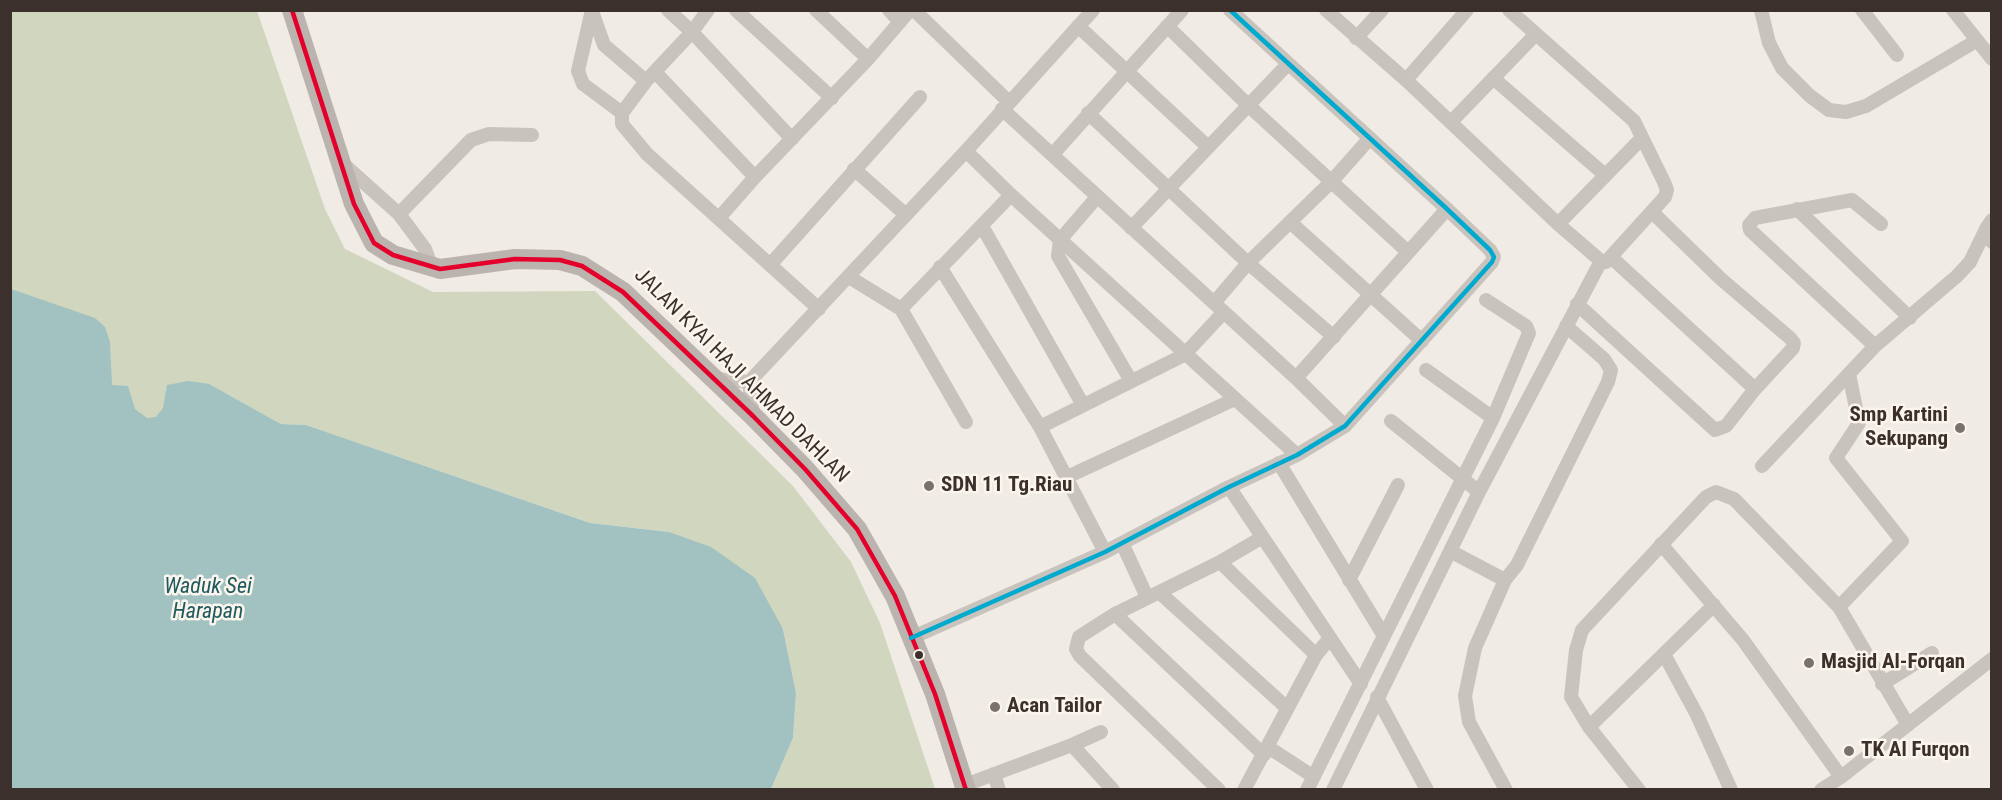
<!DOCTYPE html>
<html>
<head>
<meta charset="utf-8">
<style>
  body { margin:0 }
  #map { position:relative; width:2002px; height:800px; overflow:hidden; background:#f0ebe5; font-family:"Roboto Condensed",sans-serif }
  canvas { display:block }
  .frame { position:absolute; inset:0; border:12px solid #3b302b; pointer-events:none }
</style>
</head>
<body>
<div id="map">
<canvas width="2002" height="800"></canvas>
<div class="frame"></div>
</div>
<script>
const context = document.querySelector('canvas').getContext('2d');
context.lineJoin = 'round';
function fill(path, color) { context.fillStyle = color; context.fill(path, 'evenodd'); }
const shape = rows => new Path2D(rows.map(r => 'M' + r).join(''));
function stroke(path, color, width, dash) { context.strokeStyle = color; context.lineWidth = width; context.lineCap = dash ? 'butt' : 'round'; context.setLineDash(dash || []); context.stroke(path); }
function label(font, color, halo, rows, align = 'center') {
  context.font = font + ' "Roboto Condensed",sans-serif'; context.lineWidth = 5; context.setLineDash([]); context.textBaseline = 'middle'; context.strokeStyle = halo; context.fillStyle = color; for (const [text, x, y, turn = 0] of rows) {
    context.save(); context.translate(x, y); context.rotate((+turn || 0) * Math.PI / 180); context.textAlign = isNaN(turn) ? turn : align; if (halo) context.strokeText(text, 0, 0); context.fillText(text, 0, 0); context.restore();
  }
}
const green = shape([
  [10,11,257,11,325,209,345,249,433,292,595,291,793,486,851,562,880,623,935,789,771,789,793,738,796,693,783,628,669,532,590,523,306,425,281,424,225,393,178,457,11,330]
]);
const water = shape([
  [11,289,95,318,105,327,110,342,112,385,128,386,135,409,147,418,156,417,163,408,167,385,188,381,209,384,281,424,306,425,590,523,669,532,711,547,755,578,783,629,796,693,793,738,771,789,11,789]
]);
const street = shape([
  [592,10,578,71,583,84,622,113],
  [668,10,692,32,792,139],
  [708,10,692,32,646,81,622,113,622,124,647,154,819,309],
  [736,10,832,98],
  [816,10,868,59],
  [889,10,900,22],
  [914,10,1009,102],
  [1326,10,1406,80,1558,224,1601,261,1606,262,1665,197,1667,190,1664,182,1634,121,1509,10],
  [1761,10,1769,43,1782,68,1810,96,1829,110,1846,112,1866,106,1976,41],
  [1862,10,1897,55],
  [1953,10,1992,59],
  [593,14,604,45,646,81],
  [1078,26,1207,146],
  [1167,26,1248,105,1408,252],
  [1356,38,1382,10],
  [655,72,755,177],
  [1493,78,1605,175],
  [1406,80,1467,10],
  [1002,109,1296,378,1345,426],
  [1088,113,1248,263,1334,337],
  [1451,122,1535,35],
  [966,151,1011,195,1297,455],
  [1053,154,1182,10],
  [341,162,399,214,425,249,432,268],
  [854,169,906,215],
  [1097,197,1060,240,1058,256,1131,381],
  [1797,209,1910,318],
  [399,214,471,140,489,134,532,135],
  [719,218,755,177,868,59,910,10],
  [1992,220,1986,229,1992,242],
  [1290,222,1422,341],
  [1558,224,1641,139],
  [982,226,1083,405],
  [1131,228,1288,64],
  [1612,258,1755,389],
  [770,265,920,97],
  [940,267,1040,427,1105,552],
  [849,277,901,309,966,422],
  [1214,303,1248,263,1331,182,1370,138],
  [1577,304,1715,430,1726,426,1755,389,1793,348,1794,343,1790,338,1721,279,1652,212],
  [901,309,1011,195],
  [1875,346,1750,230,1749,225,1755,218,1852,200,1881,224],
  [1426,370,1493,418],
  [1296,378,1447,209],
  [715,379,749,382],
  [753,416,749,382,966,151,1093,10],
  [1391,421,1479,492],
  [1040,427,1184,355,1223,313],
  [1279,463,1384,636],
  [1762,466,1875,346,1957,276,1970,262,1986,229],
  [1067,477,1235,399],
  [1229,487,1361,684],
  [1261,538,1220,562,1115,614,1264,755],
  [1122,543,1147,597],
  [1661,544,1743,640,1841,777],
  [1450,551,1505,580,1517,565,1608,382,1611,370,1604,359,1566,326],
  [1220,562,1316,655],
  [1349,580,1398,485],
  [1505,580,1475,648,1465,696,1469,722,1506,790],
  [1159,592,1287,708],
  [1839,607,1902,541,1836,458,1859,423,1849,374],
  [1115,614,1079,637,1076,649,1080,656,1219,790],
  [911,638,1105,552,1229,487,1297,455,1345,426,1492,262,1494,257,1490,250,1447,209,1230,10],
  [1664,654,1697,715,1731,790],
  [1882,684,1932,653],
  [1377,697,1427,790],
  [1589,727,1714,605],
  [1072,745,1113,790],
  [1268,747,1314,777],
  [994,774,999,790],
  [965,785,1072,745,1101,732],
  [1244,790,1316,655,1330,638],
  [1307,790,1493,418,1529,333,1526,326,1486,300],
  [1333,790,1479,492,1601,261],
  [1639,790,1589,727,1571,697,1576,650,1582,630,1706,497,1716,492,1734,499,1839,607,1908,725],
  [1821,790,1841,777,1992,659]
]);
const secondary = shape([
  [292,10,354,204,374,243,393,255,440,269,515,259,560,260,582,266,623,292,753,416,805,469,857,529,895,596,935,694,966,790]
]);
const bus1 = shape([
  [292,10,354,204,374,243,393,255,440,269,515,259,560,260,582,266,623,292,753,416,805,469,857,529,895,596,935,694,966,790]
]);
const bus2 = shape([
  [911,638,1105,552,1229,487,1297,455,1345,426,1492,262,1494,257,1490,250,1447,209,1230,10]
]);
const markers = [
  [1960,428,6,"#7a716c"],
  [929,486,6,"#7a716c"],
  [919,655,5,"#3b302b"],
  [1809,663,6,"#7a716c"],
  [995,707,6,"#7a716c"],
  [1849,751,6,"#7a716c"]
];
const streetNames = [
  ["JALAN KYAI HAJI AHMAD DAHLAN",741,376,45]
];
const poiNames = [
  ["Smp Kartini",1948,416,"right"],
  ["Sekupang",1948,440,"right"],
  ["SDN 11 Tg.Riau",941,486],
  ["Masjid Al-Forqan",1821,663],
  ["Acan Tailor",1007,707],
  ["TK Al Furqon",1861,751]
];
const waterNames = [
  ["Waduk Sei",208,587],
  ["Harapan",208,612]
];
fill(green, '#d1d6bf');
fill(water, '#a1c2c1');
stroke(street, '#c9c3be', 14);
stroke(secondary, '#bab3ae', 20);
stroke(bus1, '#e4002b', 4.5);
stroke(bus2, '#00a9ce', 4.5);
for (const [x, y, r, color] of markers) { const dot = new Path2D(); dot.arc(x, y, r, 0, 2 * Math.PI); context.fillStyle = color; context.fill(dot); stroke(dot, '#fbf5ee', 2); }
label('21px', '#3b302b', '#fbf5ee', streetNames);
label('bold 21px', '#3b302b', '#fbf5ee', poiNames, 'left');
label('italic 22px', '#1f5a5e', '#fbf5ee', waterNames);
</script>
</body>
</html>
